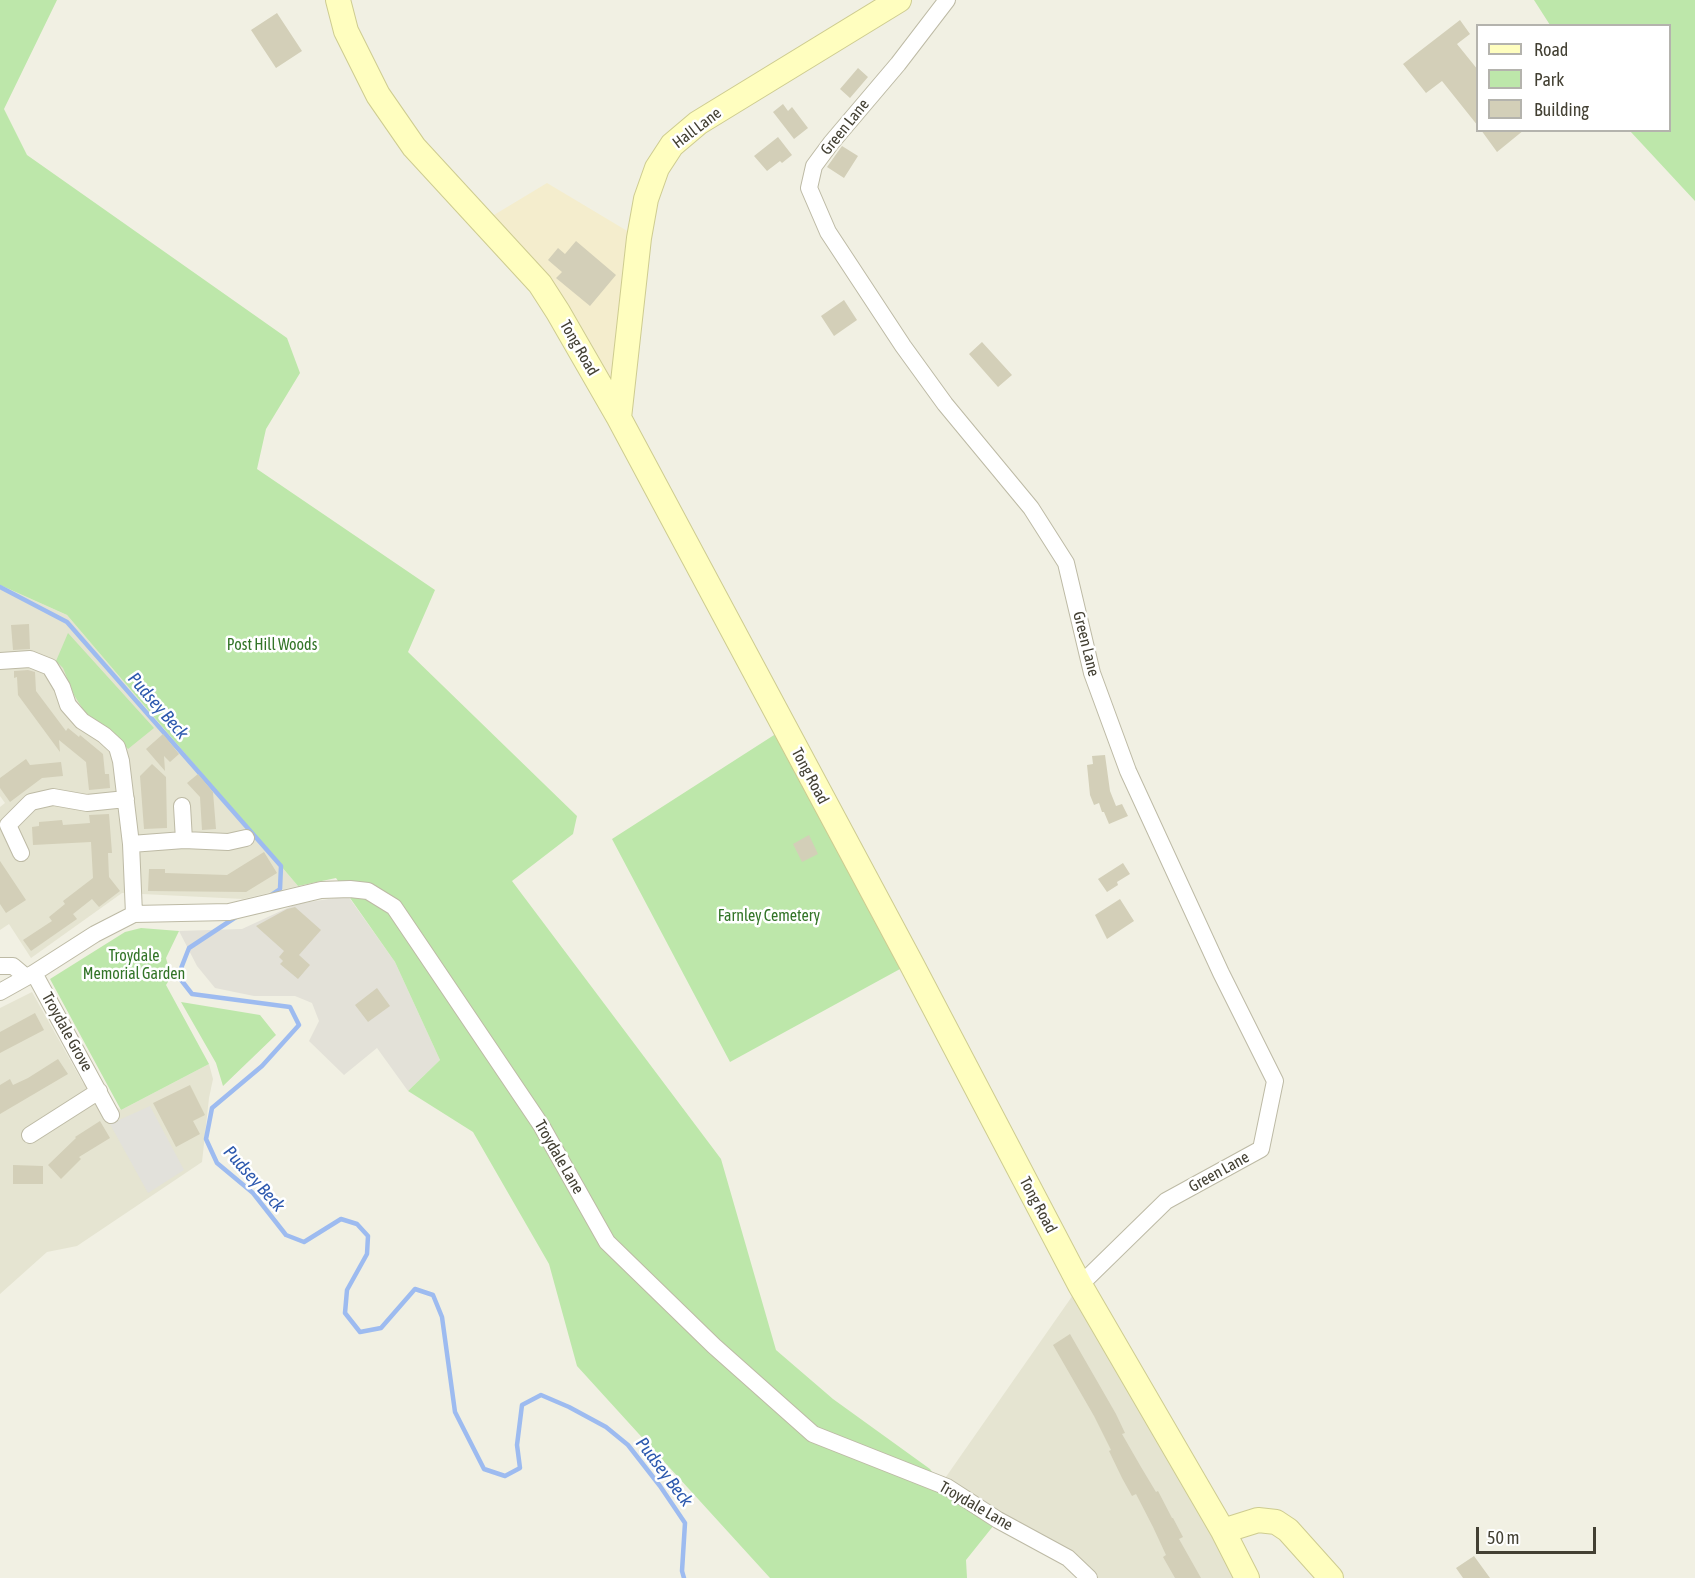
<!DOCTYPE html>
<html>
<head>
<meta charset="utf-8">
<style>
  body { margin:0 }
  #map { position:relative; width:1695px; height:1578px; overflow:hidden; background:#f1f0e3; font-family:"Asap Condensed",sans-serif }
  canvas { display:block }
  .legend { position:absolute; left:1476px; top:24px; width:195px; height:108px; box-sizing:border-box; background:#fff; border:2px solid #b4b3ad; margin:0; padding:8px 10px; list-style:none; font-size:18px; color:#434033 }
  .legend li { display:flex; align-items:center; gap:12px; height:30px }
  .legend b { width:30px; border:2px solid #b4b3ad }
  .scale { position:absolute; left:1476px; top:1527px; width:120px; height:27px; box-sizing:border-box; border:3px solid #434033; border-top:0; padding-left:8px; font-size:18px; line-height:21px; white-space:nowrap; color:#434033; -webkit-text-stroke:4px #fff; paint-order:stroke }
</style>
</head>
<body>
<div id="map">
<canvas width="1695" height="1578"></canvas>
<ul class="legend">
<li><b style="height:8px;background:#fffebf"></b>Road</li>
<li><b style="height:16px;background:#bde7aa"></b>Park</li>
<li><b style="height:16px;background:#d3cfb8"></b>Building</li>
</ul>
<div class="scale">50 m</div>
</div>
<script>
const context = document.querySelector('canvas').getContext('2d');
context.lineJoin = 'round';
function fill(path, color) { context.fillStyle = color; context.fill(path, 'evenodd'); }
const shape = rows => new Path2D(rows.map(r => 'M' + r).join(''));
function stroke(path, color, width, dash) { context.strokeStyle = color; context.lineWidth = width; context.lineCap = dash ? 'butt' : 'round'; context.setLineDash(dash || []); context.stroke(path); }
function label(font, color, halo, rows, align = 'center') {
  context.font = font + ' "Asap Condensed",sans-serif'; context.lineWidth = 5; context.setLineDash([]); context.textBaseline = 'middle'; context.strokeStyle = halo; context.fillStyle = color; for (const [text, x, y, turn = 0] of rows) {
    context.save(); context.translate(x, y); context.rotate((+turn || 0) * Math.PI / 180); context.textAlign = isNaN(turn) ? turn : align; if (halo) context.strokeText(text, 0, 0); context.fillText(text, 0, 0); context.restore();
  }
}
const residential = shape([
  [0,585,67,615,298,886,243,899,122,893,31,958,9,924,0,930,0,807,5,803,0,796],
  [32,992,83,1083,121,1110,209,1064,213,1079,209,1098,202,1162,77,1246,47,1252,0,1294,0,1008],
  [1080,1285,1247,1578,1089,1578,941,1484]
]);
const commercial = shape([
  [547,183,639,238,619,418,484,221]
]);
const industrial = shape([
  [348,896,395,962,440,1060,408,1091,377,1048,344,1075,309,1041,319,1021,312,1003,295,996,254,996,215,988,197,966,179,931,242,929,296,904]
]);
const green = shape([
  [0,0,57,0,4,109,27,155,287,338,300,373,266,429,257,469,435,590,408,652,577,816,573,834,512,881,721,1159,776,1350,833,1399,930,1469,941,1484,998,1520,966,1560,967,1578,770,1578,577,1366,549,1264,473,1132,408,1091,440,1060,395,962,336,878,298,886,67,615,0,585],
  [1534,0,1695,0,1695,201,1630,131,1670,130,1670,26,1550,25],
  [68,633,154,728,128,749,115,734,86,714,74,695,63,668,56,661],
  [785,728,911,963,730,1062,612,839],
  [141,928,179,931,166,958,171,977,166,985,209,1064,121,1110,50,979,125,932],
  [181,1002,260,1015,276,1035,223,1086,216,1063]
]);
const parking = shape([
  [150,1106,184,1170,148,1193,110,1124]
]);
const stream = shape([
  [0,587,67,622,281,866,280,889,271,895],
  [236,917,189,948,178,976,192,994,290,1007,299,1025,262,1066,212,1108,206,1139,217,1163,253,1193,286,1235,304,1242,341,1219,357,1224,368,1236,367,1254,347,1290,345,1313,360,1332,381,1328,415,1289,433,1295,442,1317,455,1412,484,1469,505,1476,520,1468,517,1445,522,1405,541,1395,569,1407,606,1427,628,1445,660,1486,685,1523,682,1571,684,1578]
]);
const building = shape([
  [277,13,302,51,276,68,251,30],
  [1460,20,1470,34,1457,44,1478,70,1478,126,1442,81,1426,93,1403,64],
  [858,68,868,77,850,98,840,89],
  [783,104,788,111,792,107,808,128,794,139,773,112],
  [1481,130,1524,130,1497,152],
  [778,137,792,155,782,163,780,161,767,171,754,156],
  [842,146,858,156,844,178,827,167],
  [576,241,616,275,590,306,556,278,562,272,548,260,558,248,565,254],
  [844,300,857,320,834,336,821,316],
  [982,342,1012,375,998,387,969,354],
  [29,624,30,649,13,650,11,625],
  [28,670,35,672,36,691,66,731,68,728,79,737,80,735,103,754,105,774,109,774,110,788,89,790,86,762,59,740,60,752,18,695,17,677,14,678,14,671],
  [163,734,179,754,170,762,164,756,165,771,146,749],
  [1105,755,1110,791,1116,806,1122,804,1128,816,1109,824,1104,812,1102,812,1099,803,1094,805,1090,795,1087,765,1093,764,1092,756],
  [26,759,30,765,61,762,63,776,42,778,10,802,0,788,0,778],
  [152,764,166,777,167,828,144,829,140,776],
  [198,774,213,792,216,829,202,830,200,797,187,783],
  [109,814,112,853,108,853,109,877,120,891,99,907,92,899,73,914,77,919,31,951,23,940,52,921,49,917,65,904,63,901,93,878,91,842,33,845,32,827,39,826,39,822,51,821,62,820,63,825,90,823,89,815],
  [809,835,818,854,802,862,793,844],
  [264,852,277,873,246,892,148,891,149,869,165,869,165,873,227,875],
  [0,861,26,900,6,913,0,904],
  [1123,863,1130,874,1117,882,1118,885,1107,892,1098,879],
  [1120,899,1134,921,1107,939,1095,915],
  [295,907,321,930,299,955,310,965,298,979,280,964,283,961,279,957,284,951,256,926,287,909],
  [377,988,390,1006,368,1022,355,1005],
  [35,1013,44,1030,0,1053,0,1032],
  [58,1059,68,1074,0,1114,0,1085,10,1079,13,1085,28,1078],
  [190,1085,205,1115,193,1121,200,1134,176,1147,153,1103],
  [100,1121,110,1138,79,1157,81,1159,61,1179,48,1165,76,1138,75,1137],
  [13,1165,43,1166,43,1184,13,1184],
  [1070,1334,1116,1414,1125,1433,1122,1434,1141,1467,1156,1492,1158,1491,1172,1518,1173,1518,1183,1537,1179,1539,1201,1578,1175,1578,1163,1557,1166,1555,1153,1527,1136,1494,1132,1496,1122,1478,1109,1451,1111,1450,1094,1416,1053,1345],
  [1474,1556,1490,1578,1463,1578,1456,1568]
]);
const street = shape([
  [947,0,898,64,831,143,814,166,809,188,828,232,903,346,945,404,1031,508,1066,563,1092,673,1128,771,1221,973,1275,1081,1261,1149,1166,1201,1080,1285],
  [0,661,30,659,50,667,62,687,68,705,82,721,104,735,117,747,121,761,131,844,134,914],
  [182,806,184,840],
  [131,844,184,840,228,842,246,838],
  [21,853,8,825,31,802,53,797,87,803,126,799],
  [0,966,13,966,26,977],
  [34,973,111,1115],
  [0,992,34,973,95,934,134,914,229,912,321,890,350,889,368,891,394,907,419,944,541,1125,607,1242,714,1346,813,1434,947,1487,998,1520,1068,1558,1089,1578],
  [30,1135,99,1091]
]);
const secondary = shape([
  [338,0,346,31,378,95,414,147,540,284,558,312,619,418,911,963,1080,1285,1223,1531,1247,1578],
  [619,418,639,238,646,199,657,168,672,145,698,123,899,0],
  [1223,1531,1258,1520,1276,1522,1288,1530,1331,1578]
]);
const streetNames = [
  ["Green Lane",845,127,-51],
  ["Hall Lane",697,128,-37],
  ["Tong Road",579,348,60],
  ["Green Lane",1086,644,76],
  ["Tong Road",810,776,62],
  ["Troydale Grove",67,1032,61],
  ["Troydale Lane",559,1157,60],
  ["Green Lane",1219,1172,-29],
  ["Tong Road",1038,1205,62],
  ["Troydale Lane",976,1506,30]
];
const parkNames = [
  ["Post Hill Woods",272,645],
  ["Farnley Cemetery",769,916],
  ["Troydale",134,956],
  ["Memorial Garden",134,974]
];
const waterNames = [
  ["Pudsey Beck",158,706,49],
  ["Pudsey Beck",254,1179,48],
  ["Pudsey Beck",664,1472,53]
];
fill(residential, '#e5e4d1');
fill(commercial, '#f4edcd');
fill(industrial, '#e3e1d8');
fill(green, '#bde7aa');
fill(parking, '#e2e1db');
stroke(stream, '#9dbbf0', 4.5);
fill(building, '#d3cfb8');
stroke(street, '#bdbaa5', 18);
stroke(secondary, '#cecc90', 26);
stroke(street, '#fff', 16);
stroke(secondary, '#fffebf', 24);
label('16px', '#434033', '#fff', streetNames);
label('16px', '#327427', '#fff', parkNames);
label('italic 18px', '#2d59ae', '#fff', waterNames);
</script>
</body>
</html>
